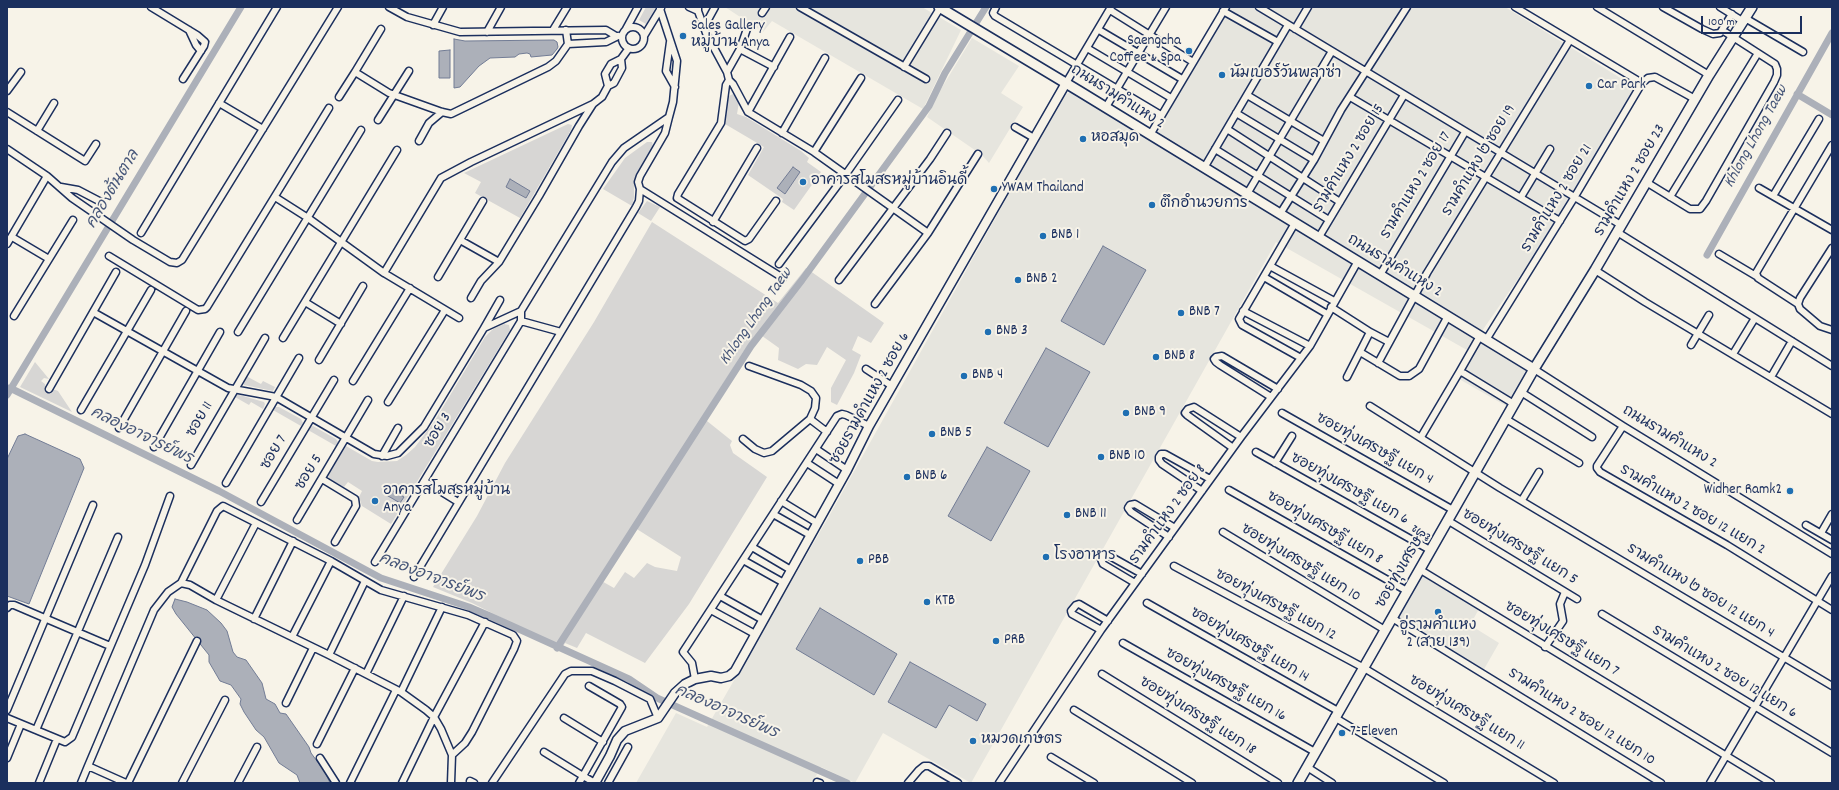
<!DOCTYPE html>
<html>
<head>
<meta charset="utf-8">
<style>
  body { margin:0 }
  #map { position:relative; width:1839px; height:790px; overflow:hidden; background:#f7f3e8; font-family:Dekko,sans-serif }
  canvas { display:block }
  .frame { position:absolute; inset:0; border:8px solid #1b2f5e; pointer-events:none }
  .scale { position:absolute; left:1701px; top:16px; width:101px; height:18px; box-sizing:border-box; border:2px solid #1b2f5e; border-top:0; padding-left:5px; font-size:12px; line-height:14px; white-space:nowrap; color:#1b2f5e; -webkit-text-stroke:3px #f7f3e8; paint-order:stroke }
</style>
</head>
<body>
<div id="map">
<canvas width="1839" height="790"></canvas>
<div class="frame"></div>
<div class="scale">100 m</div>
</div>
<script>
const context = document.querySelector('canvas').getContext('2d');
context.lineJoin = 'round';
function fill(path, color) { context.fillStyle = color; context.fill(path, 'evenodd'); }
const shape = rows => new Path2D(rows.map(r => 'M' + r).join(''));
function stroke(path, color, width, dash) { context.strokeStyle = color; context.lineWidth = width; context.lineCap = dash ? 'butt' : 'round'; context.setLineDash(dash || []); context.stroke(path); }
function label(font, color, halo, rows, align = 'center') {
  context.font = font + ' Dekko,"Playpen Sans Thai",sans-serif'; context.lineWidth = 4; context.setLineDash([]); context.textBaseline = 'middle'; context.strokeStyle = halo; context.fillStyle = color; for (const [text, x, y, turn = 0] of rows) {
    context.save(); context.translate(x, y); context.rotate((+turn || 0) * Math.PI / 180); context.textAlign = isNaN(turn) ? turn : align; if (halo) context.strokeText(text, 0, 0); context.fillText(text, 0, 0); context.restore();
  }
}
const built = shape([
  [725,7,922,7,961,30,923,109,772,21,763,32],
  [1221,7,1505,7,1635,87,1574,198,1482,331,1150,127],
  [972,38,1019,66,1001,93,1023,107,989,163,982,155,927,117,938,94],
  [1071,92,1529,370,1508,407,1459,379,1474,354,1276,242,971,783,883,733,855,783,821,767,812,783,636,783,676,713,707,727,828,518,1064,95],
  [1422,574,1479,609,1470,625,1499,643,1483,671,1397,618]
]);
const green = shape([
  [646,7,656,7,646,24,639,20],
  [733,94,739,102,737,114,746,117,801,151,809,158,807,162,821,172,794,210,782,202,783,199,748,175,764,147,725,124,727,97],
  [568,124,572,125,571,130,520,218,475,193,481,182,464,173],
  [647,142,652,142,653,146,634,180,634,197,632,206,603,189,625,158],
  [647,201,660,207,651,221,638,213],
  [652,222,778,303,806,268,884,323,871,343,858,336,852,350,861,355,854,373,837,405,831,402,831,388,846,360,827,347,817,365,806,364,798,369,778,360,779,348,758,333,743,352,702,417,732,441,730,445,733,453,767,477,689,604,645,663,586,633,577,648,565,643,563,647,556,645,472,603,433,587,477,516,505,463,594,322],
  [632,526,681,557,677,571,655,567,647,563,634,578,625,572,614,588,598,579],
  [504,324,509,325,510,330,391,524,362,506,359,497,362,491,348,482,344,487,329,479,328,475,346,446,372,461,378,462,397,461,406,455,415,447,434,422,485,337,493,329],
  [35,362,49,379,44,378,41,381,45,384,45,390,51,393,53,389,58,391,72,412,20,387],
  [246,376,261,384,263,381,275,387,273,391,244,385,243,382],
  [236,394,264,402,265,404,263,409,251,402,249,405,235,397],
  [275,407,279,407,301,419,303,423,301,426,273,410],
  [313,426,336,439,338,442,336,446,308,430,310,427]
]);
const water = shape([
  [454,39,465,41,554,40,557,42,558,47,557,49,552,55,531,57,530,54,527,53,519,54,515,57,490,58,479,66,460,87,454,88,454,39],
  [450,50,450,78,439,78,439,51,450,50],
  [793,167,800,172,785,194,777,188,793,167],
  [510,179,530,191,526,198,506,187,510,179],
  [1103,246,1146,270,1104,345,1061,321,1103,246],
  [1046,348,1090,372,1048,447,1004,423,1046,348],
  [25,434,80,459,84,468,29,604,7,596,7,459,18,436,25,434],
  [987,447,1030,471,991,541,948,516,987,447],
  [386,487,404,497,400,503,383,493,386,487],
  [175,599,187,602,207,610,221,623,227,631,233,652,237,657,246,660,262,683,266,699,275,704,280,713,286,714,309,747,311,753,325,772,330,783,300,783,297,775,279,763,264,737,256,730,244,712,240,704,241,699,231,685,220,681,209,662,209,655,176,614,172,607,175,599],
  [820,608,897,654,874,695,796,649,820,608],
  [910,662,986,704,977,721,949,705,936,728,888,702,910,662]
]);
const canal = shape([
  [1797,94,1832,115],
  [1707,255,1832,33],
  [10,388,219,491,381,578,469,607,490,616,629,679,657,698,847,783],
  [7,395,241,7],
  [557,648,751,346,802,280,929,106,945,73,986,7]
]);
const minor = shape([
  [151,7,197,35,205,42,204,46,183,79],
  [389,7,407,17,460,32,606,30,616,36],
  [689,7,698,11],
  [698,7,698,11,706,33,727,72,729,80,733,84,748,112,814,152,928,233],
  [800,7,926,79],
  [996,7,993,13,995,16,1161,115],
  [1259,7,1621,225],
  [1515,7,1642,83],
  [1597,7,1709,75],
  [1663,7,1702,29,1713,34,1720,33,1732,14],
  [1720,7,1744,22],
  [1110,10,1193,62],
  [1223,11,1278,42],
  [762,13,766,7],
  [1745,18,1803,52],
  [433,25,443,7],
  '622 38a11 11 0 1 1 22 0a11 11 0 1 1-22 0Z',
  [704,27,715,7],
  [381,29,355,72,389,93,442,112,451,114,548,67,556,61,568,44,566,30],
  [626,29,638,7],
  [1295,29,1308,7],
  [189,30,196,45,201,51],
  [553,30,567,7],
  [1099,30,1182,79],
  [487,32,501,7],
  [644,36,661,8],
  [670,42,666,71,675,87],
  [568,44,606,42,618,36],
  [1087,48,1171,98],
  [740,49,774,67],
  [904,67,940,8],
  [727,72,740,49,748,26],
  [729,80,726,85,721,123,678,194,677,198,745,241,749,239,776,201],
  [1066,83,1111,7],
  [608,86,605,74,611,64,621,59,629,48],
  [7,91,21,72],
  [1247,95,1324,141],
  [339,97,355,72],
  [1350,97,1560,221],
  [219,103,263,129],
  [1106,107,1166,7],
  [7,112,85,161,96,144],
  [748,112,790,37],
  [1236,113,1314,160],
  [378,120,409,71],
  [1015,127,1034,138],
  [1227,129,1340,202],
  [37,131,54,103],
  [782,133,825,58],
  [1150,135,1226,7],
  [419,141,429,123,442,112],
  [7,149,47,176,72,198,133,240,170,262,177,263,182,260,338,7],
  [1215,149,1329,220],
  [814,152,861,78],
  [1204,168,1288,25],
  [1646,182,1690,209,1700,209,1706,201,1774,82,1777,75,1777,69,1775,64,1722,30],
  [61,187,78,190,101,202],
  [1759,188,1832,230],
  [640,189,783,278],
  [1247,194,1332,51],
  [1773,196,1819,119],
  [275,197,308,218,384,273,441,178,471,162,593,104],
  [1521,197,1550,149],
  [1670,197,1758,53],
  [1280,214,1314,160,1341,110,1407,7],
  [713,222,757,148],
  [1295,223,1239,319,1242,325,1301,358],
  [1617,232,1832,366],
  [141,233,277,7],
  [12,237,49,259],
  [1319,237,1404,95],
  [460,240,499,262],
  [7,244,47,176],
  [1832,248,1800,298,1798,304,1800,309,1820,326,1832,330],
  [1719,254,1756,276],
  [109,256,198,310,205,309,207,307,329,108],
  [779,264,846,174,898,100],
  [1270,266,1334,301],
  [1595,270,1645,302,1832,414],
  [384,273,459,318],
  [1380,275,1465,132],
  [438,277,483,201],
  [1264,277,1327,314],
  [839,280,930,159,947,133],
  [471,298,481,281,499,262,539,196,579,126,593,104,602,97,608,86,614,83,622,68,621,59],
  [305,302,341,324],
  [875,304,928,233,978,154],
  [1798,304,1758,278,1756,273,1832,145],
  [1331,307,1370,332,1347,377],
  [1243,311,1310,346],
  [93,312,228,388,276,397,374,454,387,456,398,453,424,427,484,328,521,311,612,162,624,148,669,117,673,102,677,61,660,9],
  [14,316,73,220],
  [521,321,561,332],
  [484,328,500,300],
  [238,332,361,130],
  [1370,332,1389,342],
  [283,338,397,150],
  [1486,340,1574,198,1642,83,1648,78,1655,77,1695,99],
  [1691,345,1709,315],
  [1360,352,1400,376,1409,376,1419,369,1448,316],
  [1733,354,1755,318],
  [319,360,363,286],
  [1378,363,1427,273,1570,40],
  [866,369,892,386],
  [1534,369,1623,426,1832,554],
  [1460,371,1480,336],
  [1771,377,1792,341],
  [353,381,410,288],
  [49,389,116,272],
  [1521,392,1592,437],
  [1271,397,1220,365,1216,362,1214,359,1216,357,1222,356,1278,389],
  [388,402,445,310],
  [1370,406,1500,488,1832,686],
  [81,410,151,290],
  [1282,413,1453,510],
  [810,419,827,432],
  [1506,419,1579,463],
  [1623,426,1597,466,1597,468,1600,472,1727,545,1832,610],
  [119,428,186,311],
  [1421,437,1460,371,1514,404],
  [743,439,755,449,764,453,772,451,810,419,815,408,816,398,811,391,801,385,749,366],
  [154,447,220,332],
  [1233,448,1187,415,1185,413,1188,409,1194,407,1241,437],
  [816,449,847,470],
  [1256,452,1430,550],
  [382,456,398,428],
  [807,463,839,484],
  [1275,463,1292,436],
  [191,465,265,338],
  [322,479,355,499,356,506,335,542],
  [424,481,458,502],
  [226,483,299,358],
  [1229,490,1407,591],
  [1202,491,1162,464,1159,460,1159,457,1161,454,1165,454,1210,479],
  [1522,500,1539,472],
  [781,501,817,523],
  [261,502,334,380],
  [773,514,810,535],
  [297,520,368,400],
  [1447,520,1577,599],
  [1806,525,1832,540],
  [1223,532,1385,630],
  [1821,533,1832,514],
  [1169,537,1131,512,1128,508,1130,505,1135,504,1175,528],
  [752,547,791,570],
  [743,560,784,583],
  [375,562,521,321,521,311],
  [1174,566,1364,668,1554,783],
  [1419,569,1771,783],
  [414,577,636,207,639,201,640,189,638,182,640,176,665,133,669,117],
  [181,583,217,511,223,506,331,561,381,590,468,615,513,635,517,641,514,649,472,732,465,743,452,755],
  [1135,583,1103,564,1101,559,1103,555,1108,555,1142,574],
  [720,596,763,620],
  [216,600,256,523],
  [1147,603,1338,711],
  [7,608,10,605,14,605,110,646],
  [711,610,755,634],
  [1602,614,1832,753],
  [1392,618,1661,783],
  [254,619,293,541],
  [1101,630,1072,614,1071,611,1076,605,1079,604,1108,621],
  [292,637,331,561],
  [1123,643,1315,752],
  [1545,647,1563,621,1560,604,1565,592],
  [329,655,365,581],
  [366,674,404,596],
  [1102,674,1278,783],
  [695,679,692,663,683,652,837,416,842,414,846,415,869,426],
  [589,686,620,704,622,707,583,776,595,783],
  [401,692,442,607],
  [286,703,313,648],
  [7,710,93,505],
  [1074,710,1192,783],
  [1334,717,1444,783],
  [7,718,65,742,72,737,145,565,170,496],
  [564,718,603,742],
  [36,730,118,537],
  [317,744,355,668],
  [544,752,583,776,579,783],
  [1051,757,1094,783],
  [7,758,21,724],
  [320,758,336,783],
  [1307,767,1332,783],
  [470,781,474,783],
  [817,782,820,783],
  [39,783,57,739],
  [81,783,88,766],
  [126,783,88,766,154,610,168,592,181,583,190,585,216,600,329,655,401,692,426,710,434,717,441,729,452,755,451,783],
  [128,783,197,641],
  [182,783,225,700],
  [238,783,257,747],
  [350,783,396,690],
  [402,783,434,717,485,622],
  [492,783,565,674,571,671,592,671,615,681,650,699,658,718],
  [608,783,628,747],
  [908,783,919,770,924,766,929,766,958,783],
  [999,783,1101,630,1241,437,1310,346,1358,261],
  [1710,783,1832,576]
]);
const tertiary = shape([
  [595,783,610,756,617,740,625,731,658,718,675,693,685,684,695,679,711,676,721,678,729,676,735,671,847,470,869,426,1066,83]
]);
const secondary = shape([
  [939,7,1079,91,1534,369],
  [1298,783,1534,369,1595,270,1709,75,1752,7]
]);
const markers = [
  [683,36,4,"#1f6fb2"],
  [1189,51,4,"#1f6fb2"],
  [1222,75,4,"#1f6fb2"],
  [1589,86,4,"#1f6fb2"],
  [1083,139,4,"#1f6fb2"],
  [803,182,4,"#1f6fb2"],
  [994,189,4,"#1f6fb2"],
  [1152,205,4,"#1f6fb2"],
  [1043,236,4,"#1f6fb2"],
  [1018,280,4,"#1f6fb2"],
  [1181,313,4,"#1f6fb2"],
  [988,332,4,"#1f6fb2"],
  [1156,357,4,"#1f6fb2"],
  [964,376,4,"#1f6fb2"],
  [1126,413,4,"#1f6fb2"],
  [932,434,4,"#1f6fb2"],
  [1101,457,4,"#1f6fb2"],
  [907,477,4,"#1f6fb2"],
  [1790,491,4,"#1f6fb2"],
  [375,501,4,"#1f6fb2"],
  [1067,515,4,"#1f6fb2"],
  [1046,557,4,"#1f6fb2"],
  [860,561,4,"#1f6fb2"],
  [927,602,4,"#1f6fb2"],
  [1438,612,4,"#1f6fb2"],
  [996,641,4,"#1f6fb2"],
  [1342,733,4,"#1f6fb2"],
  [973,741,4,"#1f6fb2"]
];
const poiNames = [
  ["Sales Gallery",691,27],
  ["หมู่บ้าน Anya",691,44],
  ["Saengcha",1181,42,"right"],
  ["Coffee & Spa",1181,59,"right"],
  ["นัมเบอร์วันพลาซ่า",1230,75],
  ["Car Park",1597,86],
  ["หอสมุด",1091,139],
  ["อาคารสโมสรหมู่บ้านอินดี้",811,182],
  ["YWAM Thailand",1002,189],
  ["ตึกอำนวยการ",1160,205],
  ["BNB 1",1051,236],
  ["BNB 2",1026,280],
  ["BNB 7",1189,313],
  ["BNB 3",996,332],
  ["BNB 8",1164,357],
  ["BNB 4",972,376],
  ["BNB 9",1134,413],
  ["BNB 5",940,434],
  ["BNB 10",1109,457],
  ["BNB 6",915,477],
  ["Widher Ramk2",1782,491,"right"],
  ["อาคารสโมสรหมู่บ้าน",383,492],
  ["Anya",383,509],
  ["BNB 11",1075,515],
  ["โรงอาหาร",1054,557],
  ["PBB",868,561],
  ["KTB",935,602],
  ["อู่รามคำแหง",1438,627,"center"],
  ["2 (สาย 139)",1438,644,"center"],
  ["PRB",1004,641],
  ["7-Eleven",1350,733],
  ["หมวดเกษตร",981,741]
];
const streetNames = [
  ["ถนนรามคำแหง 2",1117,98,32],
  ["รามคำแหง 2 ซอย 15",1350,159,-59],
  ["รามคำแหง ๒ ซอย 19",1480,161,-59],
  ["รามคำแหง 2 ซอย 23",1631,181,-60],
  ["รามคำแหง 2 ซอย 17",1417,186,-59],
  ["รามคำแหง 2 ซอย 21",1558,199,-59],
  ["ถนนรามคำแหง 2",1394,267,31],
  ["ซอยรามคำแหง 2 ซอย 6",871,399,-61],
  ["ซอย 11",201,420,-60],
  ["ซอย 3",439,431,-59],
  ["ถนนรามคำแหง 2",1669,438,31],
  ["ซอยทุ่งเศรษฐี แยก 4",1374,450,29],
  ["ซอย 7",275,453,-60],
  ["ซอย 5",310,473,-59],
  ["ซอยทุ่งเศรษฐี แยก 6",1349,490,29],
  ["รามคำแหง 2 ซอย 12 แยก 2",1692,511,30],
  ["รามคำแหง 2 ซอย 8",1169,515,-54],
  ["ซอยทุ่งเศรษฐี แยก 8",1324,529,30],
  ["ซอยทุ่งเศรษฐี แยก 5",1519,548,31],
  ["ซอยทุ่งเศรษฐี แยก 10",1300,564,31],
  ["ซอยทุ่งเศรษฐี",1403,569,-60],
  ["รามคำแหง ๒ ซอย 12 แยก 4",1700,592,31],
  ["ซอยทุ่งเศรษฐี แยก 12",1275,606,28],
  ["ซอยทุ่งเศรษฐี แยก 7",1561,640,31],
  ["ซอยทุ่งเศรษฐี แยก 14",1249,646,30],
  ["รามคำแหง 2 ซอย 12 แยก 6",1724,673,31],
  ["ซอยทุ่งเศรษฐี แยก 16",1225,686,29],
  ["ซอยทุ่งเศรษฐี แยก 11",1466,714,31],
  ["ซอยทุ่งเศรษฐี แยก 18",1197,717,32],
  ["รามคำแหง 2 ซอย 12 แยก 10",1581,718,32]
];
const waterNames = [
  ["Khlong Lhong Taew",1757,137,-61],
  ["คลองต้นตาล",114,190,-59],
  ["Khlong Lhong Taew",757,317,-55],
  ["คลองอาจารย์พร",141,437,26],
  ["คลองอาจารย์พร",431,579,21],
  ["คลองอาจารย์พร",726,713,24]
];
fill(built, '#e6e5de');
fill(green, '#d7d6d4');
fill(water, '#acb0b9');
stroke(water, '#727c95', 1);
stroke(canal, '#acb0b9', 7);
stroke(minor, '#1b2f5e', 9);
stroke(tertiary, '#1b2f5e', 11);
stroke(secondary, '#1b2f5e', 12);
stroke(minor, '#f7f3e8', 6);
stroke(tertiary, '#f7f3e8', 8);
stroke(secondary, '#f7f3e8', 9);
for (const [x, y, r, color] of markers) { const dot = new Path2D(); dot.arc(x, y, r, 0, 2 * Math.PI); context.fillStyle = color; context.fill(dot); stroke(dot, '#f7f3e8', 1.5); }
label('15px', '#1b2f5e', '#f7f3e8', poiNames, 'left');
label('15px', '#1b2f5e', '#f7f3e8', streetNames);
label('italic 16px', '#465679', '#f7f3e8', waterNames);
</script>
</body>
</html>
